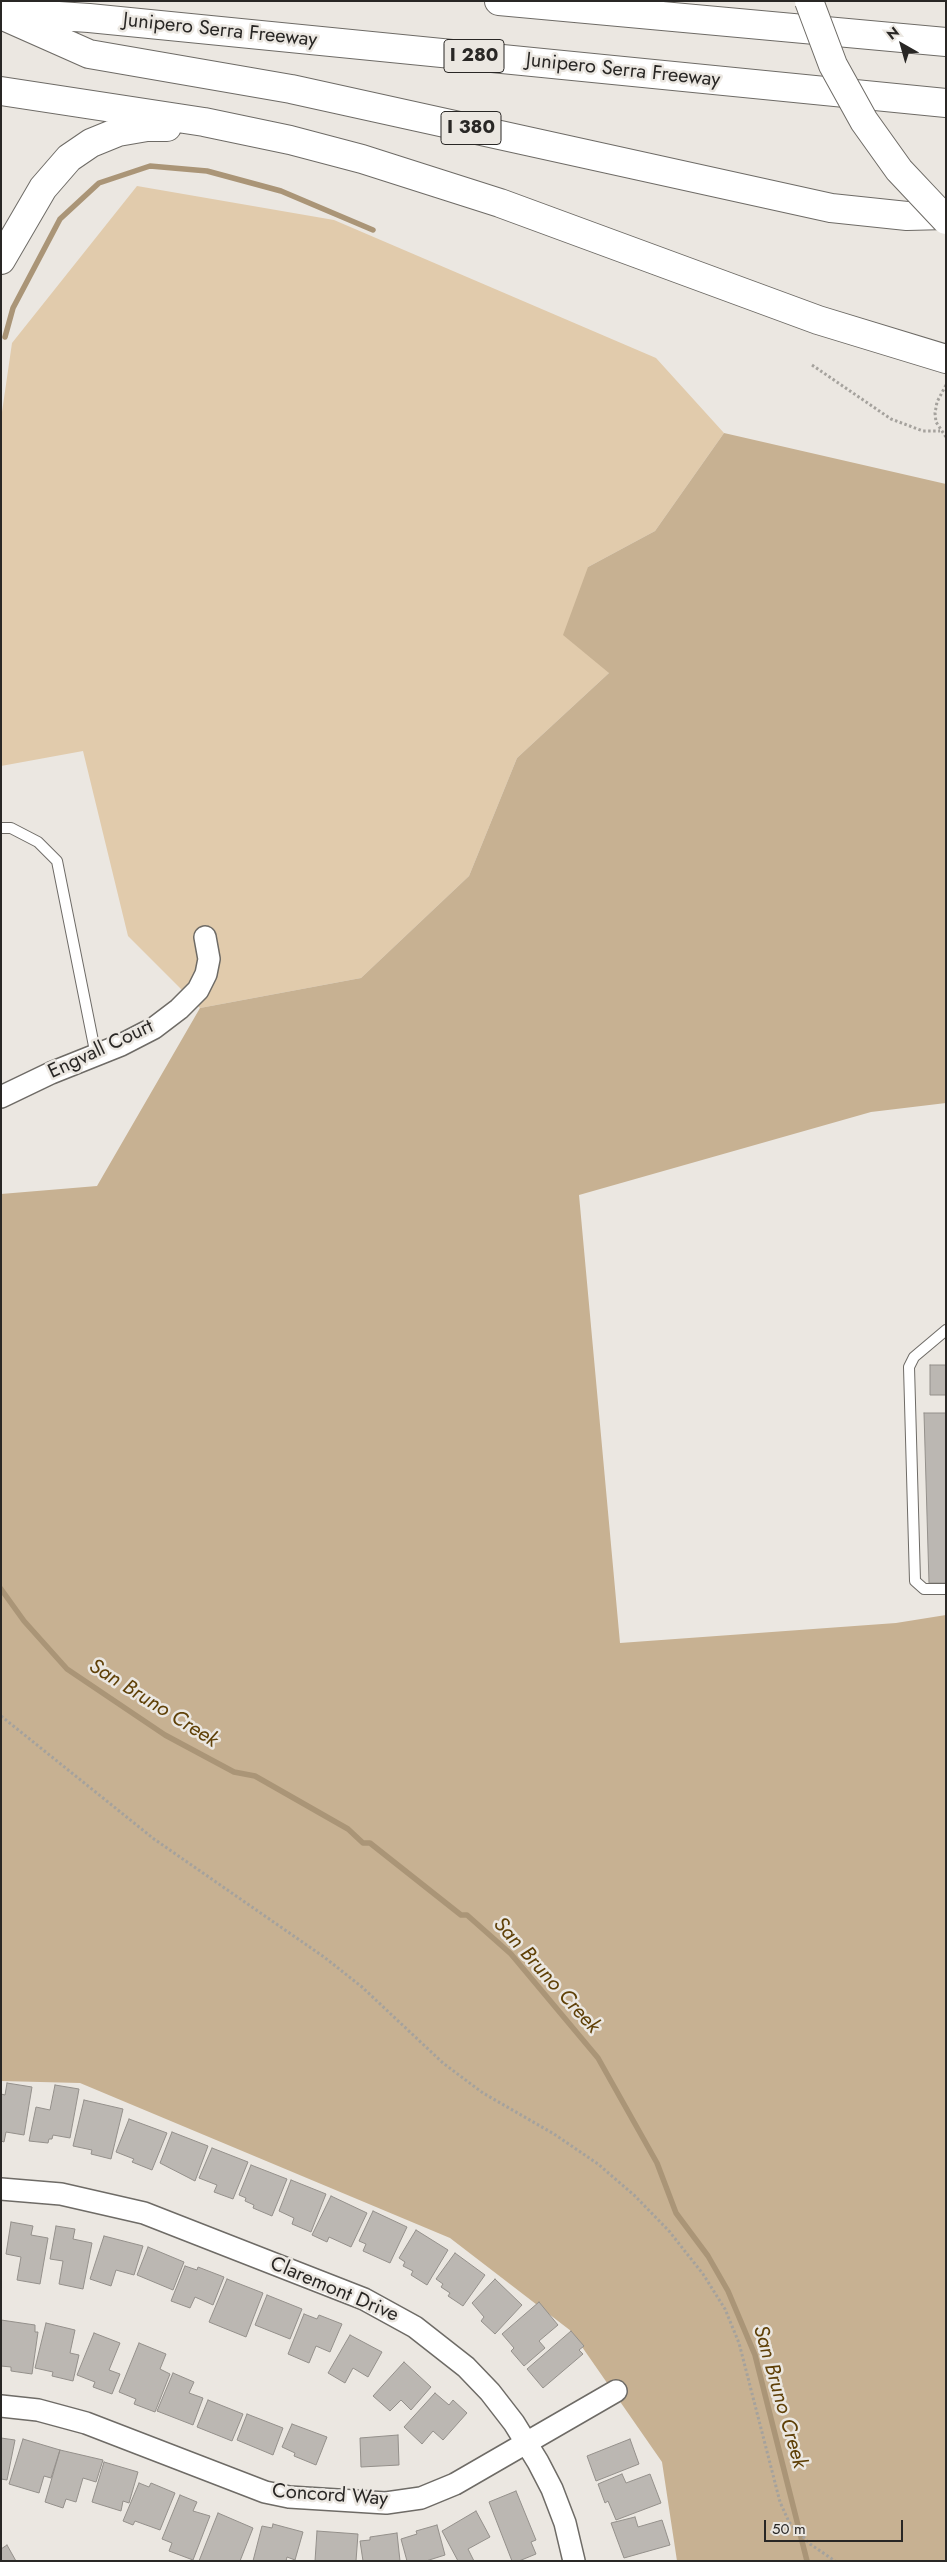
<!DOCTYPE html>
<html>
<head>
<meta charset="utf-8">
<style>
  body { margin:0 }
  #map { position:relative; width:947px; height:2562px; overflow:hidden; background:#ebe7e1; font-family:Jost,sans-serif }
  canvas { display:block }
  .frame { position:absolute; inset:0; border:2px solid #292725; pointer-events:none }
  .north { position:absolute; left:877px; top:20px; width:50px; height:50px; -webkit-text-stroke:4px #ebe7e1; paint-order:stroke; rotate:322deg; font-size:14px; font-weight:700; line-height:20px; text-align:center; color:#292725 }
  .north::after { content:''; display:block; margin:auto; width:18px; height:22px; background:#292725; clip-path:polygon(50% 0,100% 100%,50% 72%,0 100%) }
  .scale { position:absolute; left:764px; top:2520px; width:139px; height:22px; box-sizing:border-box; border:2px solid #292725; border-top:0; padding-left:6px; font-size:15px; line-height:18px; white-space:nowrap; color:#292725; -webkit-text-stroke:4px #ebe7e1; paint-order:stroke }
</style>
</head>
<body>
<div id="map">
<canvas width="947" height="2562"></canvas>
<div class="frame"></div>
<div class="north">N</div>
<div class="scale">50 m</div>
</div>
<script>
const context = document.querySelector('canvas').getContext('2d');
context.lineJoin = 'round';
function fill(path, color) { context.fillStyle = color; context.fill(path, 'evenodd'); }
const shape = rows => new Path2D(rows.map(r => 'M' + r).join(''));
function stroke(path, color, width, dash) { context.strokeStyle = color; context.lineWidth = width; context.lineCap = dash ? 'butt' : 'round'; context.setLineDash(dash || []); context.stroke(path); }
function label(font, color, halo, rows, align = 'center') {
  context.font = font + ' Jost,sans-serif'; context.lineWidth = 5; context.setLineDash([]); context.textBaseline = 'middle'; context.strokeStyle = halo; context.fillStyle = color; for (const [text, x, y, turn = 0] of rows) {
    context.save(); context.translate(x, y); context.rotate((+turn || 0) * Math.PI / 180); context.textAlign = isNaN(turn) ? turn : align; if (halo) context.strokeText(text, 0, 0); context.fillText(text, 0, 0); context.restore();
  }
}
const green = shape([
  [137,186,334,220,656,358,724,433,655,531,588,567,609,673,517,758,469,876,361,978,200,1008,128,936,83,751,1,766,1,419,12,343]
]);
const forest = shape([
  [724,433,946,484,946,1103,871,1112,579,1195,620,1643,896,1623,946,1615,946,2561,677,2561,662,2462,571,2331,450,2238,80,2083,1,2081,1,1194,97,1186,200,1008,361,978,469,876,517,758,609,673,563,635,588,567,655,531]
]);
const stream = shape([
  [5,337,13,308,60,219,99,183,150,166,207,171,281,191,373,230],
  [1,1589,24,1621,67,1669,165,1735,234,1772,255,1776,348,1829,363,1843,370,1843,461,1915,467,1915,511,1954,598,2058,657,2163,676,2213,708,2256,728,2291,755,2355,807,2561]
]);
const building = shape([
  [930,1365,946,1365,946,1395,930,1395,930,1365],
  [924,1413,946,1413,946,1583,929,1583,924,1413],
  [7,2083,32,2087,24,2135,6,2132,4,2142,1,2141,1,2094,5,2095,7,2083],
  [55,2085,79,2089,70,2138,53,2135,52,2139,49,2139,48,2143,29,2141,36,2107,50,2110,55,2085],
  [84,2100,123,2109,111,2159,91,2154,92,2150,73,2146,84,2100],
  [129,2119,167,2133,152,2170,132,2162,134,2159,116,2152,129,2119],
  [172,2132,208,2146,195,2181,160,2163,172,2132],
  [212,2148,248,2162,233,2199,214,2192,217,2185,199,2178,212,2148],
  [251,2165,287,2179,272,2216,253,2208,254,2205,245,2201,246,2198,239,2195,251,2165],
  [291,2180,326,2194,311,2232,292,2224,294,2218,279,2211,291,2180],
  [331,2196,367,2213,351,2247,329,2237,327,2242,312,2235,331,2196],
  [373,2211,407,2227,390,2263,363,2251,366,2244,359,2241,373,2211],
  [11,2222,33,2226,31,2235,48,2238,40,2284,17,2280,21,2257,6,2254,11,2222],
  [56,2226,75,2229,73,2239,92,2243,83,2289,59,2284,63,2261,50,2259,56,2226],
  [416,2230,448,2250,427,2285,411,2275,413,2271,403,2266,405,2262,399,2258,416,2230],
  [104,2236,143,2246,134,2275,116,2270,111,2286,90,2279,104,2236],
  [148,2247,184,2262,173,2290,137,2275,148,2247],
  [455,2253,485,2275,463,2306,448,2296,450,2293,441,2287,443,2284,436,2279,455,2253],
  [185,2266,197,2270,198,2267,224,2277,213,2305,195,2297,190,2308,171,2301,185,2266],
  [227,2279,263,2293,246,2337,209,2322,227,2279],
  [495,2279,522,2305,495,2334,481,2321,484,2317,472,2303,495,2279],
  [267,2295,302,2309,290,2339,255,2325,267,2295],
  [539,2302,558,2325,539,2341,545,2348,524,2366,511,2351,514,2348,502,2334,539,2302],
  [304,2314,317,2319,319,2315,342,2324,330,2352,316,2346,309,2363,288,2354,304,2314],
  [1,2320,35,2325,35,2332,38,2332,32,2374,11,2371,11,2367,1,2366,1,2320],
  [46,2323,75,2330,70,2353,79,2355,73,2381,52,2376,53,2372,35,2368,46,2323],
  [571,2331,584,2346,579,2350,583,2354,543,2388,527,2369,571,2331],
  [94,2333,120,2343,109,2370,120,2374,112,2394,93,2387,95,2382,77,2375,94,2333],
  [350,2335,382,2352,368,2377,353,2368,345,2383,328,2373,350,2335],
  [139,2343,166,2354,160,2369,170,2374,155,2412,134,2404,136,2399,119,2392,139,2343],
  [404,2362,431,2387,411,2410,401,2400,390,2411,373,2396,404,2362],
  [173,2373,194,2382,189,2393,203,2398,193,2425,157,2411,173,2373],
  [435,2393,449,2405,453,2400,467,2413,443,2440,433,2431,422,2444,404,2427,435,2393],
  [208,2400,243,2414,232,2441,197,2427,208,2400],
  [247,2414,283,2428,273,2455,237,2440,247,2414],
  [292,2424,327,2437,316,2465,294,2456,295,2453,282,2447,292,2424],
  [398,2435,399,2465,361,2467,360,2438,398,2435],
  [1,2438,15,2440,7,2480,1,2479,1,2438],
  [23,2439,60,2450,51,2478,44,2476,39,2493,9,2484,23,2439],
  [630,2439,639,2464,596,2481,587,2456,630,2439],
  [60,2450,103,2460,96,2482,83,2478,76,2502,66,2499,63,2508,45,2502,60,2450],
  [104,2462,138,2472,129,2503,123,2501,121,2511,92,2502,104,2462],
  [622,2474,626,2483,650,2474,661,2503,616,2520,608,2501,605,2503,598,2484,622,2474],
  [139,2483,149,2487,151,2483,175,2493,160,2530,135,2521,133,2525,123,2521,139,2483],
  [516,2491,536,2540,531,2542,536,2554,519,2561,512,2561,489,2502,516,2491],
  [180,2495,197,2502,193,2511,210,2516,193,2560,169,2551,172,2543,162,2539,180,2495],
  [476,2511,490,2537,468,2549,474,2561,458,2561,442,2531,476,2511],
  [218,2513,253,2528,240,2561,199,2561,218,2513],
  [635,2517,638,2527,662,2520,670,2545,624,2558,611,2523,635,2517],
  [273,2524,303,2532,295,2560,287,2557,286,2561,253,2561,262,2526,272,2528,273,2524],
  [437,2525,445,2555,426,2561,407,2561,401,2539,417,2534,416,2531,437,2525],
  [317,2531,358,2534,356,2561,315,2561,317,2531],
  [397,2533,400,2561,363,2561,360,2541,370,2540,370,2537,397,2533],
  [7,2545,16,2561,1,2561,1,2549,7,2545]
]);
const path = shape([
  [812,365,891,419,923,431,940,431],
  [946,385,937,402,935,413,936,422,946,437],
  [1,1716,154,1839,324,1957,362,1987,443,2063,483,2093,554,2134,598,2164,635,2196,669,2231,703,2274,725,2309,739,2343,780,2502,789,2522,810,2544,835,2561]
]);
const service = shape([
  [1,828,11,828,38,842,57,861,96,1056],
  [946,1330,914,1357,909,1367,915,1581,924,1589,946,1589]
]);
const minor = shape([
  [1,1097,51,1073,121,1045,154,1028,179,1009,198,990,206,974,209,959,205,937],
  [1,2189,61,2194,144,2213,364,2299,415,2327,466,2367,490,2392,514,2423,538,2462,552,2489,565,2523,574,2561],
  [1,2406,38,2410,86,2423,265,2492,289,2497,386,2503,421,2498,455,2484,616,2391]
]);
const motorway = shape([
  [499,1,946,42],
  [13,13,89,18,946,103],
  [1,15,89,54,291,89,831,208,907,216,946,215],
  [1,91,204,122,290,140,362,159,500,203,818,320,946,359],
  [1,260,43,188,69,158,91,143,118,132,147,127,167,127]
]);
const motorwayBridge = shape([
  [809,1,833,65,864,121,899,170,946,220]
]);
const shields = [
  [474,56,60],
  [471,128,60]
];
const shieldNames = [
  ["I 280",474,56],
  ["I 380",471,128]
];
const streetNames = [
  ["Junipero Serra Freeway",220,31,6],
  ["Junipero Serra Freeway",623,71,6],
  ["Engvall Court",101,1050,-25],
  ["Claremont Drive",334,2290,23],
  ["Concord Way",330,2496,4]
];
const waterNames = [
  ["San Bruno Creek",153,1704,32],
  ["San Bruno Creek",546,1976,48],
  ["San Bruno Creek",779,2397,74]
];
fill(green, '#e1cbac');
fill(forest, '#c7b192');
stroke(stream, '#aa9577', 5.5);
fill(building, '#bbb7b2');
stroke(building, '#94908b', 1);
stroke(service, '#6e6b66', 12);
stroke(minor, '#6e6b66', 24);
stroke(motorway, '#6e6b66', 30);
stroke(path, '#a5a29d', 3, [2.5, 2.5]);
stroke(service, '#fff', 10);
stroke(minor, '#fff', 21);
stroke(motorway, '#fff', 28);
stroke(motorwayBridge, '#6e6b66', 30, []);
stroke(motorwayBridge, '#fff', 28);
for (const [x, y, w] of shields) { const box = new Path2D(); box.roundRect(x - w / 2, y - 16.5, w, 33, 4); context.fillStyle = '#ebe7e1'; context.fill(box); stroke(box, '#292725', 1); }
label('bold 19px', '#292725', null, shieldNames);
label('20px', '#292725', '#ebe7e1', streetNames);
label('italic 21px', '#5f4007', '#ebe7e1', waterNames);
</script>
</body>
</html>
